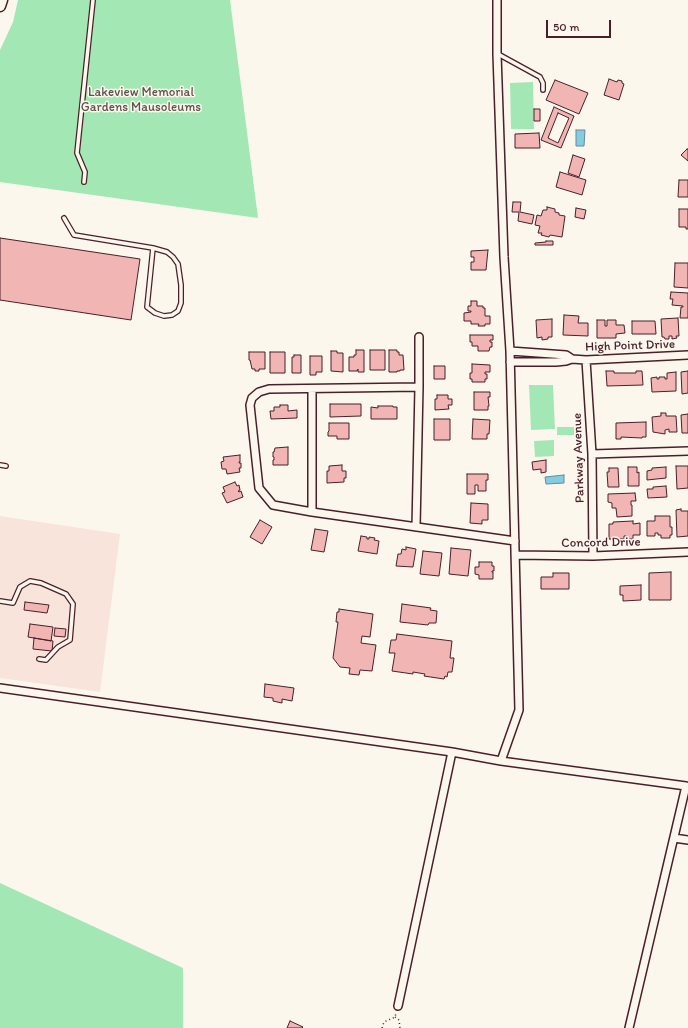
<!DOCTYPE html>
<html>
<head>
<meta charset="utf-8">
<style>
  body { margin:0 }
  #map { position:relative; width:688px; height:1028px; overflow:hidden; background:#fbf7ec; font-family:Itim,sans-serif }
  canvas { display:block }
  .scale { position:absolute; left:546px; top:20px; width:65px; height:18px; box-sizing:border-box; border:2px solid #4a1f2b; border-top:0; padding-left:5px; font-size:12px; line-height:14px; white-space:nowrap; color:#4a1f2b; -webkit-text-stroke:3px #fbf7ec; paint-order:stroke }
</style>
</head>
<body>
<div id="map">
<canvas width="688" height="1028"></canvas>
<div class="scale">50 m</div>
</div>
<script>
const context = document.querySelector('canvas').getContext('2d');
context.lineJoin = 'round';
function fill(path, color) { context.fillStyle = color; context.fill(path, 'evenodd'); }
const shape = rows => new Path2D(rows.map(r => 'M' + r).join(''));
function stroke(path, color, width, dash) { context.strokeStyle = color; context.lineWidth = width; context.lineCap = dash ? 'butt' : 'round'; context.setLineDash(dash || []); context.stroke(path); }
function label(font, color, halo, rows, align = 'center') {
  context.font = font + ' Itim,sans-serif'; context.lineWidth = 3; context.setLineDash([]); context.textBaseline = 'middle'; context.strokeStyle = halo; context.fillStyle = color; for (const [text, x, y, turn = 0] of rows) {
    context.save(); context.translate(x, y); context.rotate((+turn || 0) * Math.PI / 180); context.textAlign = isNaN(turn) ? turn : align; if (halo) context.strokeText(text, 0, 0); context.fillText(text, 0, 0); context.restore();
  }
}
const built = shape([
  [0,516,120,534,100,692,0,678]
]);
const green = shape([
  [18,0,230,0,258,218,0,182,0,50,13,22],
  [533,82,534,129,511,129,510,83],
  [529,385,553,385,555,429,531,430],
  [557,427,574,427,574,435,557,435],
  [554,440,554,456,535,457,534,441],
  [0,883,183,968,183,1028,0,1028]
]);
const water = shape([
  [576,130,585,130,584,146,576,146,576,130],
  [564,475,564,483,546,484,545,477,564,475]
]);
const building = shape([
  [609,79,617,82,618,80,622,81,622,83,624,84,619,100,604,95,609,79],
  [555,80,588,93,579,114,546,100,555,80],
  [554,107,574,116,561,148,541,140,554,107],
  [558,113,569,118,558,143,548,138,558,113],
  [534,109,540,109,540,121,534,121,534,109],
  [539,133,540,148,515,148,515,134,539,133],
  [687,149,688,149,688,161,681,155,687,149],
  [573,155,585,159,579,177,568,173,573,155],
  [560,172,586,180,582,195,556,187,560,172],
  [679,180,688,180,688,197,678,197,679,180],
  [513,202,521,202,520,212,534,215,532,224,518,221,519,212,512,212,513,202],
  [547,207,555,209,555,212,559,213,559,215,565,216,562,237,550,235,549,237,541,235,542,233,538,233,540,226,535,225,537,215,541,216,543,210,547,210,547,207],
  [576,208,586,210,584,219,575,217,576,208],
  [679,209,688,209,688,229,686,229,686,227,679,227,679,209],
  [0,238,140,259,131,320,0,300,0,238],
  [546,241,553,241,553,245,535,245,535,243,546,242,546,241],
  [488,250,486,270,471,270,471,262,474,262,474,257,471,257,471,251,488,250],
  [675,263,688,263,688,288,674,287,675,263],
  [671,292,688,293,688,318,680,318,681,307,683,307,683,306,672,305,673,299,670,299,671,292],
  [471,301,477,301,477,306,483,306,483,308,485,308,485,316,490,316,490,324,485,324,485,326,478,326,479,324,471,324,471,321,464,321,464,313,471,312,471,311,468,311,468,306,471,306,471,301],
  [564,315,579,316,578,323,588,323,588,336,563,335,564,315],
  [678,318,679,336,676,336,677,338,672,339,672,336,669,336,669,339,665,339,664,337,662,337,661,319,678,318],
  [552,319,552,337,548,337,548,339,542,340,542,337,537,338,536,320,552,319],
  [597,320,605,320,605,326,607,326,607,320,616,320,616,325,624,325,625,333,616,334,616,338,597,338,597,320],
  [632,321,655,321,656,334,632,334,632,321],
  [470,335,493,335,493,340,490,340,490,342,492,342,492,347,490,347,489,351,478,351,478,346,472,346,472,342,470,342,470,335],
  [356,350,364,350,364,372,358,372,358,369,357,371,349,371,349,357,354,357,354,355,356,355,356,350],
  [370,350,385,350,385,370,370,370,370,350],
  [389,350,397,350,397,352,399,352,399,355,403,355,404,370,400,370,400,371,397,371,397,372,389,372,389,350],
  [331,351,337,351,337,353,343,353,343,372,331,371,331,351],
  [249,352,265,352,265,369,259,369,259,371,255,371,255,369,252,369,250,360,249,360,249,352],
  [270,352,285,352,285,373,270,373,270,352],
  [294,355,301,355,301,373,292,373,292,357,294,357,294,355],
  [310,356,322,356,322,372,316,372,316,375,310,375,310,356],
  [472,364,490,365,490,372,485,372,485,374,487,374,487,379,485,379,485,382,472,382,472,379,470,379,470,373,472,373,472,364],
  [434,366,445,366,445,379,434,379,434,366],
  [606,371,614,371,614,373,636,373,636,371,642,371,643,385,607,386,606,371],
  [688,371,688,393,682,394,681,372,688,371],
  [676,372,676,391,652,392,651,378,657,377,657,379,659,379,659,377,665,377,665,379,667,379,667,373,676,372],
  [474,392,490,392,490,397,488,397,489,406,488,406,488,410,474,410,474,392],
  [437,395,448,395,448,399,452,399,452,405,448,405,449,409,435,410,435,399,437,399,437,395],
  [330,404,361,404,361,416,330,417,330,404],
  [280,405,288,405,288,411,297,410,297,418,271,419,270,411,274,411,274,407,280,407,280,405],
  [378,406,393,406,393,407,397,407,397,419,371,419,371,407,378,408,378,406],
  [661,413,666,413,666,416,676,416,677,432,669,432,669,429,665,430,665,434,653,432,652,417,661,416,661,413],
  [688,414,688,433,682,433,681,415,688,414],
  [434,419,450,419,450,440,434,440,434,419],
  [473,419,490,420,489,434,487,434,487,439,472,439,473,419],
  [646,422,646,437,642,437,642,438,621,437,621,439,616,439,616,423,646,422],
  [329,423,349,423,349,439,337,439,337,436,328,436,328,432,329,431,329,423],
  [288,447,288,465,273,465,273,460,274,460,274,457,273,457,273,452,274,452,275,448,288,447],
  [240,455,240,462,239,462,239,463,241,463,241,468,239,468,240,472,227,474,226,469,222,469,221,462,224,461,223,457,240,455],
  [546,460,546,472,541,473,541,469,533,470,532,462,546,460],
  [342,465,342,471,346,471,346,478,344,478,344,482,327,483,327,471,329,471,329,466,342,465],
  [676,466,688,466,688,488,677,489,676,466],
  [628,467,637,467,637,473,639,472,639,486,628,486,628,467],
  [666,467,666,478,647,480,647,471,652,470,652,468,666,467],
  [609,468,618,468,619,487,608,487,607,472,609,472,609,468],
  [467,474,488,474,488,480,486,480,486,491,478,491,478,485,475,485,475,494,467,494,467,474],
  [235,482,237,486,239,485,240,490,238,491,239,492,241,491,243,497,227,503,222,493,225,492,223,487,235,482],
  [666,486,667,497,648,498,647,489,653,489,653,487,666,486],
  [635,493,636,501,631,501,631,505,632,505,632,516,617,517,616,508,612,508,612,503,608,502,608,494,635,493],
  [471,503,488,504,488,520,482,520,482,524,470,523,471,503],
  [681,509,681,511,688,511,688,536,677,537,676,510,681,509],
  [655,516,670,516,670,527,672,527,672,535,670,535,670,538,661,538,661,535,658,535,658,533,655,533,655,536,647,536,647,521,655,521,655,516],
  [260,520,272,527,262,544,250,537,260,520],
  [633,521,633,524,640,523,640,535,633,535,633,539,626,539,626,536,624,536,624,539,609,539,609,524,613,524,613,522,633,521],
  [315,529,328,531,324,552,311,550,315,529],
  [361,536,367,537,367,539,369,539,369,537,375,538,374,540,379,541,377,554,358,551,361,536],
  [406,547,416,549,413,567,396,566,398,554,401,554,402,549,406,550,406,547],
  [451,548,471,550,468,576,449,574,451,548],
  [423,551,442,553,439,576,420,574,423,551],
  [479,562,492,562,492,566,494,566,494,571,492,571,492,572,493,572,493,579,479,579,479,575,475,574,475,567,479,567,479,562],
  [671,572,671,600,649,600,649,573,671,572],
  [553,573,569,573,569,589,541,589,541,577,553,577,553,573],
  [641,585,641,600,623,601,623,595,620,595,620,586,641,585],
  [25,602,49,605,47,613,24,610,25,602],
  [402,604,431,608,430,610,437,611,436,623,429,623,428,625,400,622,402,604],
  [339,609,373,614,370,637,362,636,361,643,376,645,372,671,360,670,359,675,349,674,350,668,340,667,333,658,338,622,336,622,337,612,339,612,339,609],
  [30,624,53,627,51,641,28,637,30,624],
  [55,628,66,629,65,637,54,636,55,628],
  [397,634,452,641,450,658,454,658,452,672,448,672,447,677,445,676,444,679,424,676,425,674,413,672,413,674,392,671,395,653,389,653,391,640,396,640,397,634],
  [34,638,53,641,52,651,33,649,34,638],
  [265,684,294,688,292,701,282,699,282,703,273,701,273,698,264,697,265,684],
  [290,1021,303,1027,302,1028,287,1028,290,1021]
]);
const path = shape([
  [395,1017,399,1020,400,1028],
  [382,1028,384,1022,395,1017,396,1013]
]);
const lane = shape([
  [498,54,540,77,543,83,543,90],
  [84,182,85,172,77,153,93,0],
  [64,218,74,235,153,248,167,252,173,257,178,264,181,285,181,303,178,311,172,315,164,316,155,313,147,307,153,248],
  [0,465,6,466],
  [0,601,13,603,20,587,30,581,41,583,66,594,73,604,70,640,58,647,46,660,39,659]
]);
const street = shape([
  [497,0,497,54,504,257,510,351,519,710,501,761],
  [510,351,566,355,572,359,586,360,688,355],
  [586,360,592,454,593,556],
  [510,362,556,362,566,361,572,359],
  [419,387,269,389,259,392,252,398,250,405,259,488,273,505,312,512,515,541],
  [592,454,688,451],
  [312,512,312,389],
  [416,527,419,387,419,337],
  [515,555,593,556,688,552],
  [0,688,452,752,501,761,686,786,629,1028],
  [674,838,688,840],
  [398,1006,452,752]
]);
const secondary = shape([
  [0,6,2,0]
]);
const parkNames = [
  ["Lakeview Memorial",141,93],
  ["Gardens Mausoleums",141,108]
];
const streetNames = [
  ["High Point Drive",630,346,-2],
  ["Parkway Avenue",579,458,-92],
  ["Concord Drive",601,543,-1]
];
fill(built, '#f8e4db');
fill(green, '#a3e8b4');
fill(water, '#83cde3');
stroke(water, '#6c8799', 1);
fill(building, '#f1b6b3');
stroke(building, '#4a1f2b', 1);
stroke(lane, '#4a1f2b', 6);
stroke(street, '#4a1f2b', 10);
stroke(secondary, '#4a1f2b', 13);
stroke(path, '#4a1f2b', 1.5, [1, 3]);
stroke(lane, '#fbf7ec', 3.5);
stroke(street, '#fbf7ec', 7);
stroke(secondary, '#fbf7ec', 10);
label('13px', '#60514d', '#fbf7ec', parkNames);
label('13px', '#4a1f2b', '#fbf7ec', streetNames);
</script>
</body>
</html>
